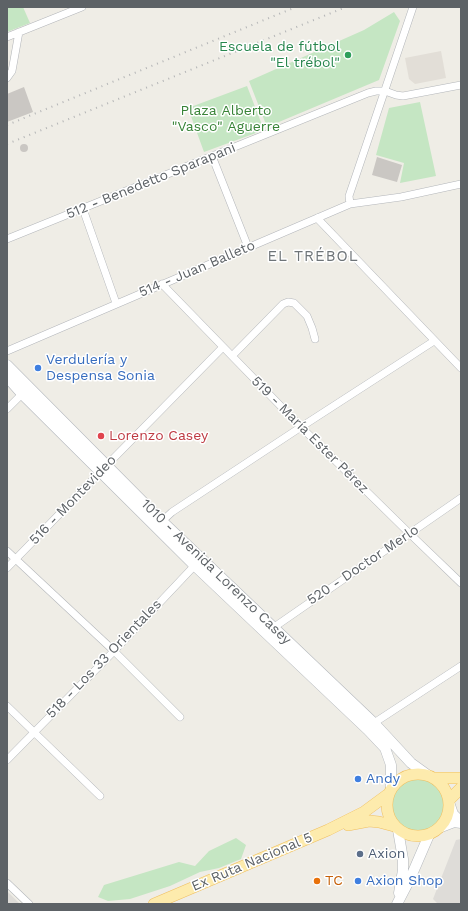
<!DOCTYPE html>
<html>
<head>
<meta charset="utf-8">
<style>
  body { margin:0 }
  #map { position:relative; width:468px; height:911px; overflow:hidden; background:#efede6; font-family:"Work Sans",sans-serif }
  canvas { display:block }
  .frame { position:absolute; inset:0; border:8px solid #5d6266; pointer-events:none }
</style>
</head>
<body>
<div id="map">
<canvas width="468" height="911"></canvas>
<div class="frame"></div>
</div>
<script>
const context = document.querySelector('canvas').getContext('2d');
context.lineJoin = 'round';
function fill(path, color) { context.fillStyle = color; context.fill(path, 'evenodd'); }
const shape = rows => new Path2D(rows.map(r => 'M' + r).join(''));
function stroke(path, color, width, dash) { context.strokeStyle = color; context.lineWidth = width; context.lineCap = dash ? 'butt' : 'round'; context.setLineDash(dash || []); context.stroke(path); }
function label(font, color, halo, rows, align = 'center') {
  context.font = font + ' "Work Sans",sans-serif'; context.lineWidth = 3; context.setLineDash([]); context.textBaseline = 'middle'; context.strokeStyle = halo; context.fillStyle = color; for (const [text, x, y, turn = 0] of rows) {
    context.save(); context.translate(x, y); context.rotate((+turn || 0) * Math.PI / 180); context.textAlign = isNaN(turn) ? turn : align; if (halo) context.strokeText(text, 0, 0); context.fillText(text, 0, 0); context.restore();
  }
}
const industrial = shape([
  [461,839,461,904,438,904,433,899,456,840],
  [7,891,20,904,7,904]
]);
const education = shape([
  [441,51,446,78,415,84,409,79,405,58]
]);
const green = shape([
  [7,7,23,7,30,23,7,32],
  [394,12,400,21,379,80,267,127,249,81,364,30],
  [247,86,264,130,204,152,188,108],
  [420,102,436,176,400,183,404,163,376,155,389,108],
  '390 806a28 28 0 1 1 56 0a28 28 0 1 1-56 0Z',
  [236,838,246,845,241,859,219,868,200,872,170,886,130,899,108,901,98,897,104,885,179,862,195,866,209,851]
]);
const building = shape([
  [24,87,33,112,7,122,7,94],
  '20 148a4 4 0 1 1 8 0a4 4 0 1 1-8 0Z',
  [377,157,402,165,397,182,372,175]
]);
const street = shape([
  [7,37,82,7],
  [7,78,12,71,19,32],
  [212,156,248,247],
  [350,204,349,196,413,7],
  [83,209,116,303],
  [317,218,461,368],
  [7,239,368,93,376,91,385,91,396,95,403,96,461,85],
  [162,284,301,427,409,533,461,583],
  [7,351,350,204,401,197,461,184],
  [232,356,283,304,288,302,294,303,307,316,312,328,315,339],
  [7,409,25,391],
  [159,524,172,512,301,427,434,341],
  [7,551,114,651,180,717],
  [7,568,106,466,223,347],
  [270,630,461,498],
  [7,706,100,796],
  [372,726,374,723,461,666],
  [7,760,114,651,197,563],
  [7,883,29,904]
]);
const secondary = shape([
  [7,365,162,521,374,723,411,763,429,776],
  [7,377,22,394,194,565,368,730,385,748,391,765,391,788],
  [450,805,453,814,461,822],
  [441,827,454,822,461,823],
  [398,830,403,859,403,870,399,893],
  [397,904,410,879,429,835]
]);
const primary = shape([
  '387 805a31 31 0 1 1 62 0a31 31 0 1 1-62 0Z',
  [434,778,461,778],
  [449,800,461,788],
  [348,825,369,821,379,822,394,826],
  [154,904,328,830,364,812,387,795]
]);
const rail = shape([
  [7,125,296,7],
  [7,144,346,7]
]);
const markers = [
  [348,55,4,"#2e9e5b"],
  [38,368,4,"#3f7fe0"],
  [101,436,4,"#e0444e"],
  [358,779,4,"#3f7fe0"],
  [360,854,4,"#5c6f8a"],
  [317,881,4,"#e8710a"],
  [358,881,4,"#3f7fe0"]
];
const leisureNames = [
  ["Escuela de fútbol",340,47],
  ["\"El trébol\"",340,63]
];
const parkNames = [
  ["Plaza Alberto",226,111],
  ["\"Vasco\" Aguerre",226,127]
];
const streetNames = [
  ["512 - Benedetto Sparapani",151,181,-22],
  ["514 - Juan Balleto",197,269,-23],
  ["519 - María Ester Pérez",310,435,45],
  ["516 - Montevideo",73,500,-46],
  ["520 - Doctor Merlo",363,565,-34],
  ["1010 - Avenida Lorenzo Casey",216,572,44],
  ["518 - Los 33 Orientales",104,659,-46],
  ["Ex Ruta Nacional 5",252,862,-23]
];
const shopNames = [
  ["Verdulería y",46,360],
  ["Despensa Sonia",46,376],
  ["Andy",366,779],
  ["Axion Shop",366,881]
];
const healthNames = [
  ["Lorenzo Casey",109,436]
];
const serviceNames = [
  ["Axion",368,854]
];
const foodNames = [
  ["TC",325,881]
];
const neighbourhoodNames = [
  ["EL TRÉBOL",313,257]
];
fill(industrial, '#dedcd8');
fill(education, '#e2ded7');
fill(green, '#c5e6c3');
fill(building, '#cac7c3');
stroke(street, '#b3b6ba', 8);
stroke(secondary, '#b4b8bd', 11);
stroke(primary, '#efbe5f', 12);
stroke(street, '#fff', 7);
stroke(secondary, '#fff', 10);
stroke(primary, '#fdebad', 11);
stroke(rail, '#b4b5b6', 2, [1, 5]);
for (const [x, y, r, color] of markers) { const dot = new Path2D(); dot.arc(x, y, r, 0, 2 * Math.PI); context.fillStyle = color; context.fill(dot); stroke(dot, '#fff', 1.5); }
label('14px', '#27864d', '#fff', leisureNames, 'right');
label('14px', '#388337', '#fff', parkNames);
label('14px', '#5d6266', '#fff', streetNames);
label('14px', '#366cbe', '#fff', shopNames, 'left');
label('14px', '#be3a42', '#fff', healthNames, 'left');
label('14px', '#4e5e75', '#fff', serviceNames, 'left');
label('14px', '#c56008', '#fff', foodNames, 'left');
context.letterSpacing = '1px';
label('15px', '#6e7478', '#fff', neighbourhoodNames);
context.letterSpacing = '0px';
</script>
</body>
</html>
